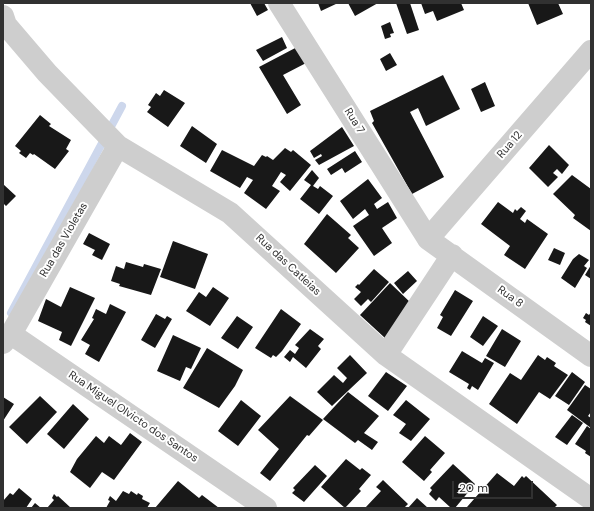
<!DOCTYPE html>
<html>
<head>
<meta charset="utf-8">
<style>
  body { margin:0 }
  #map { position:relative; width:594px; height:511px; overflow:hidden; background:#fff; font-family:"DM Sans",sans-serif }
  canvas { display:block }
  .frame { position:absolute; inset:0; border:4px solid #313131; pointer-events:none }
  .scale { position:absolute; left:452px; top:481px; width:81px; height:18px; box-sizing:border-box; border:2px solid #313131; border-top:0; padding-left:5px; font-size:12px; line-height:14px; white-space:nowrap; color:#313131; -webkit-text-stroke:3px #fff; paint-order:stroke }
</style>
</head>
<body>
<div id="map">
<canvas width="594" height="511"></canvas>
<div class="frame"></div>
<div class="scale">20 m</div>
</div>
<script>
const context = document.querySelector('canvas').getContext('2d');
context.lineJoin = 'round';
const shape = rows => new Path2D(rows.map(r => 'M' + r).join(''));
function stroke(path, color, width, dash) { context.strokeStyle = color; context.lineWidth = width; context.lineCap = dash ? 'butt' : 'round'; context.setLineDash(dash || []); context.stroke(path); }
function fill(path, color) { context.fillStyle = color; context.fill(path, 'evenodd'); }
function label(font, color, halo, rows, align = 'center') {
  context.font = font + ' "DM Sans",sans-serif'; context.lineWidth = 4; context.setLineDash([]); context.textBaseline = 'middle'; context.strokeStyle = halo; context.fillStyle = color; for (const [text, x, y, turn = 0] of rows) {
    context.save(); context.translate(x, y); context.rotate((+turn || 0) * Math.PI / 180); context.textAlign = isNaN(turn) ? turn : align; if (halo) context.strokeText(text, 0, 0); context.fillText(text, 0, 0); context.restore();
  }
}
const stream = shape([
  [11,313,122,106]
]);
const building = shape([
  [250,3,264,3,268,10,257,16],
  [318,3,338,3,321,11],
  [348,3,378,3,355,16],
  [396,3,410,3,419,30,407,34],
  [421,3,461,3,464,10,437,21,433,11,425,14],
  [528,3,558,3,563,14,537,25],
  [390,22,394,33,390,34,391,37,385,39,381,26],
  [282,37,287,48,263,61,256,50],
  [299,46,308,62,283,75,301,105,287,114,259,67],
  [390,53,397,65,386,71,380,59],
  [443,75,460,109,426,126,418,108,410,112,444,177,412,194,372,123,374,121,370,111],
  [485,82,495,106,481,112,471,89],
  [164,90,185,103,168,127,147,112,151,107,148,105,156,93,160,96],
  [40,115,51,124,49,126,71,140,66,149,69,151,55,169,34,154,33,155,30,153,26,158,19,153,21,151,15,146],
  [192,126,217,144,206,163,180,146],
  [342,127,354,146,319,165,315,160,322,156,321,154,314,158,310,151],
  [549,145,569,165,562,174,557,169,553,173,558,177,548,187,529,168],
  [285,148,291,152,293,150,311,165,290,191,280,182,286,175,281,172,272,186,280,191,266,209,244,193,253,180,247,177,240,188,210,171,222,150,254,166,262,155,266,157,267,156,273,160],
  [355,151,362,162,345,173,342,168,331,175,327,169],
  [312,170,319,178,313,186,318,189,320,186,333,196,319,214,300,199,311,185,304,180],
  [572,175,591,189,591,231,573,218,575,215,553,194],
  [368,179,382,198,374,204,377,209,388,202,397,218,382,228,392,243,374,256,353,226,369,215,365,209,353,219,340,201],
  [3,184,16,196,6,206,3,203],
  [498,202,513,213,515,209,517,211,521,207,526,211,520,219,525,223,527,219,548,234,525,269,504,255,510,246,481,224],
  [327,214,351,235,348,238,359,248,336,273,304,244],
  [89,233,110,244,102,260,92,255,95,250,83,244],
  [173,241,208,254,195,289,160,277],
  [554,248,565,253,560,265,548,260],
  [579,254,589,260,584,266,587,268,575,288,561,278,573,259],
  [126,262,143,267,144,264,161,269,151,295,119,286,120,284,111,281,116,266,124,269],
  [591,265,591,279,585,275],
  [374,269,389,282,371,302,368,299,361,306,354,299,361,292,355,287,358,284,359,285],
  [408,271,417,281,403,294,394,283],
  [390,283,412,304,385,338,360,315],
  [70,287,95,298,71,346,59,340,62,332,38,321,46,299,61,307],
  [213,287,229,298,210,326,186,311,199,292,206,297],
  [455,290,473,301,451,336,437,328,443,317,440,315],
  [110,304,126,312,99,362,85,354,90,345,81,340,94,319,92,318,96,309,106,314],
  [281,309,301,324,282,351,276,357,273,355,271,358,255,348],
  [591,312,591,326,585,322,586,320,583,318,586,313,589,315],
  [156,314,165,319,167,316,172,319,155,348,141,340],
  [237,316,253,327,238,349,221,338],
  [483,316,498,326,483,346,470,337],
  [310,329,324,339,318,346,321,349,306,368,293,357,290,362,284,357,290,350,295,354,299,348,295,345],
  [502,329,521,341,505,367,486,356],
  [173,335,201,348,191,369,186,367,180,381,157,371],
  [207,348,243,370,235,386,219,408,183,388],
  [462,351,482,363,485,358,494,363,478,390,472,386,470,390,467,388,469,384,449,372],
  [350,355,367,373,332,406,317,392,334,375,343,383,347,378,337,368],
  [538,355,545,360,547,357,556,363,554,366,568,375,550,399,539,392,517,424,489,404,510,373,521,380],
  [386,372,407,386,388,411,368,396],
  [572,372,585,382,569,405,555,396],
  [585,385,591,389,591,412,588,416,591,418,591,428,567,410],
  [348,392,379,416,364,433,378,442,372,450,358,440,355,443,323,419],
  [40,396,57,412,27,444,9,427],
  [290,396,323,420,309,436,307,435,270,481,260,473,279,449,258,430],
  [3,397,14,404,3,421],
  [241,400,261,416,238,446,218,431],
  [406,400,430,419,411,441,399,433,406,424,393,415],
  [73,404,89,419,64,449,47,434],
  [572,415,583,423,567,445,555,437],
  [587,426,591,429,591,457,585,453,586,451,575,444],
  [130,433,142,442,114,480,102,472,90,488,70,472,77,459,96,436,104,443,109,436,121,445],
  [425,436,445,453,430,470,432,472,424,481,402,462],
  [346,459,360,470,362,468,371,475,359,489,361,491,345,508,321,487],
  [453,464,475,484,455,508,451,508,439,497,436,501,429,494,432,490,430,488],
  [315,465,327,476,304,502,292,493,295,490,293,488],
  [497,473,514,486,522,476,524,478,526,476,557,505,554,508,467,507],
  [383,480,408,504,404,508,365,508,381,491,376,487],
  [178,481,199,498,202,495,219,508,155,508],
  [19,488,32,499,26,508,3,508,3,501,10,493,13,495],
  [123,491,129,494,131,491,137,495,138,493,143,496,142,499,150,503,147,508,106,508,110,501,108,500,110,496,116,501],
  [54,494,57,497,58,496,71,508,47,508,54,500,52,498],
  [417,498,428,508,408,508],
  [35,503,41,508,31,508]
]);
const street = shape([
  [279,3,428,239,591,356],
  [3,16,6,25,47,73,118,146,230,213,386,355,591,499],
  [428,239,591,51],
  [11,334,266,508],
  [3,343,11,334,118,146],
  [386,355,452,255]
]);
const streetNames = [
  ["Rua 7",354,121,58],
  ["Rua 12",510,145,-49],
  ["Rua das Violetas",64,240,-60],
  ["Rua das Catleias",288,265,43],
  ["Rua 8",510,297,36],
  ["Rua Miguel Olvicto dos Santos",133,417,34]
];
stroke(stream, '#cdd7ec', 8);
fill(building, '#181818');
stroke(street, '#cecece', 22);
label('11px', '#313131', '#fff', streetNames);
</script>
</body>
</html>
